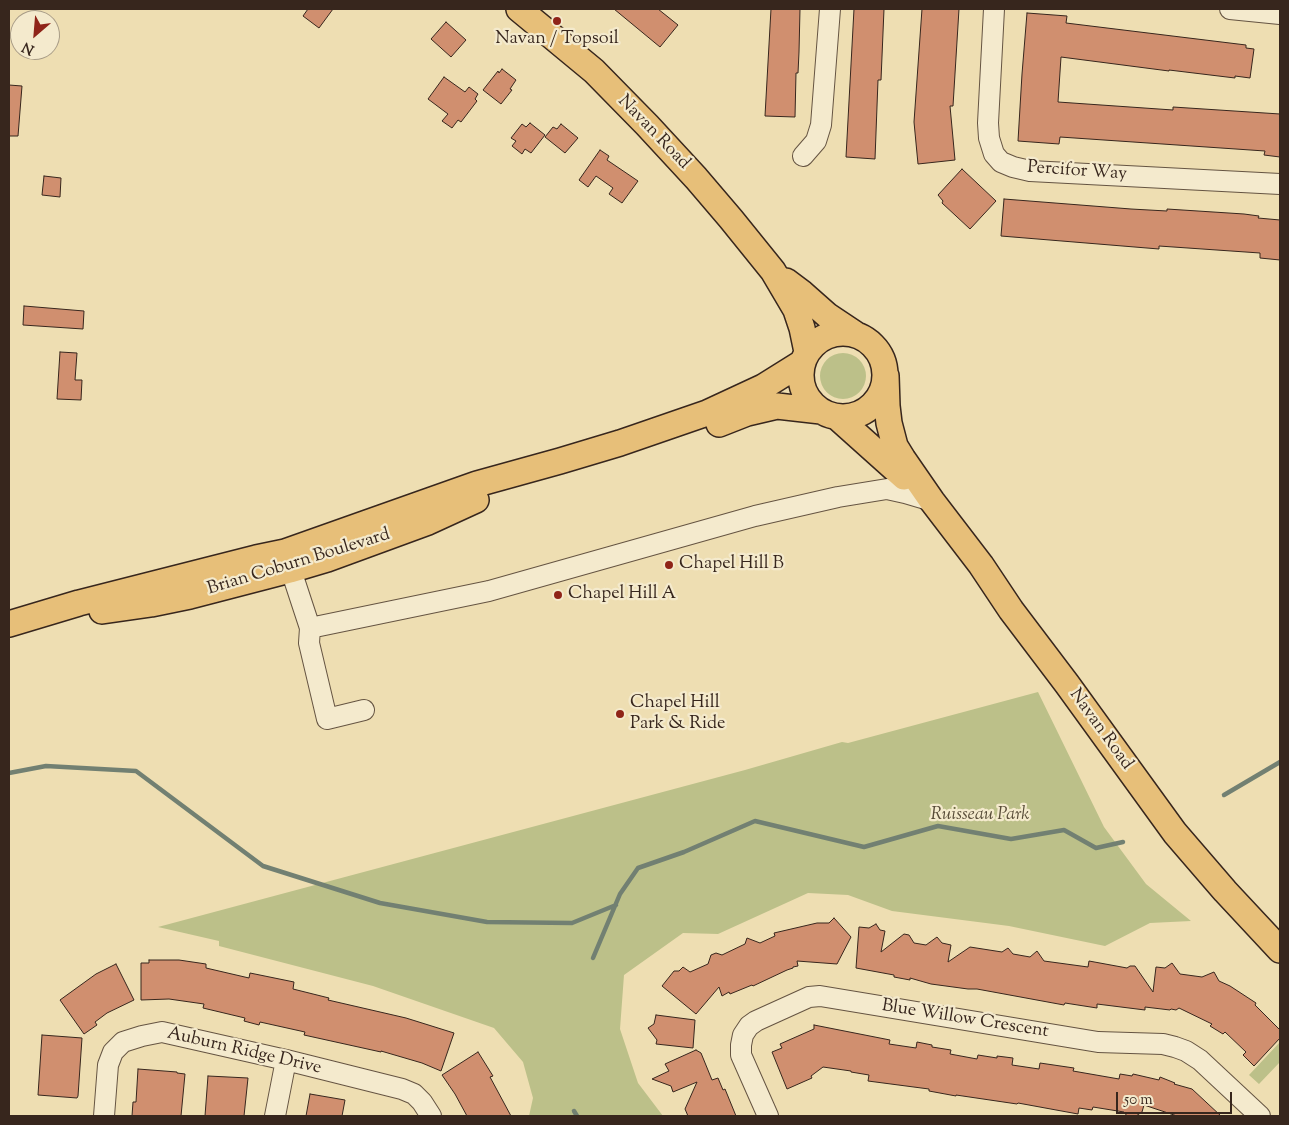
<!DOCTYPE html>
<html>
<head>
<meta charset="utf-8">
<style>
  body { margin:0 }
  #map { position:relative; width:1289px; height:1125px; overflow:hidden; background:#eedeb2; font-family:"Sorts Mill Goudy",serif }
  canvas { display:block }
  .frame { position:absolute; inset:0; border:10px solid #37261d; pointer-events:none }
  .north { position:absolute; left:10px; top:10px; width:50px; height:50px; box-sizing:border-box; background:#f4eacd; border:1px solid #a89c87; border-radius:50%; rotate:207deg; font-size:14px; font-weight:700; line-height:20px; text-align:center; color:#37261d }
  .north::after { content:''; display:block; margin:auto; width:18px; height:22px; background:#8f2418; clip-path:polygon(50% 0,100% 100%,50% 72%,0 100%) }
  .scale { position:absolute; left:1116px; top:1092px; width:116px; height:22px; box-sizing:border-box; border:2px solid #37261d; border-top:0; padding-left:6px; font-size:15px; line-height:18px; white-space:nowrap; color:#37261d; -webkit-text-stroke:4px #f4eacd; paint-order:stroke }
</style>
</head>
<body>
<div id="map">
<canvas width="1289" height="1125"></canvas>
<div class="frame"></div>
<div class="north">N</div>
<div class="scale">50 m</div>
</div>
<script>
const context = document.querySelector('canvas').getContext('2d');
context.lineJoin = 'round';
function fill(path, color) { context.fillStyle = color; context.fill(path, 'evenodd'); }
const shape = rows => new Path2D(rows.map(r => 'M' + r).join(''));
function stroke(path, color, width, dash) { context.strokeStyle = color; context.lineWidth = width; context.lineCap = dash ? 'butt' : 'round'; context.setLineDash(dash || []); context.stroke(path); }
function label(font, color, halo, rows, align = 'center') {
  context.font = font + ' "Sorts Mill Goudy",serif'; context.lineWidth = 4.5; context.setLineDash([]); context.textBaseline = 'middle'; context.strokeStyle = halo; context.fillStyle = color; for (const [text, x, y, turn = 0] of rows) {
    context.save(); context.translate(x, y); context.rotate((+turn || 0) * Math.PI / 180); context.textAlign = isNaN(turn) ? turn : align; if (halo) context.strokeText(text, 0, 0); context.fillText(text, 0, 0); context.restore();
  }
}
const green = shape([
  '820 376a23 23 0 1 1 46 0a23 23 0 1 1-46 0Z',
  [1038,692,1104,827,1146,884,1191,921,1150,923,1105,946,1009,926,892,911,848,895,808,893,718,934,683,933,624,975,620,1029,638,1083,663,1116,529,1116,533,1098,523,1062,494,1028,373,986,219,946,219,941,158,927,745,770,842,742,848,743],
  [1280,1042,1280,1062,1259,1084,1249,1075]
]);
const stream = shape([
  [9,773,46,766,136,771,263,866,380,903,487,922,572,923,616,905],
  [1224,795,1280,762],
  [593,958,620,894,638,868,684,852,755,821,864,847,938,826,1011,839,1064,830,1096,848,1123,842],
  [574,1111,577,1116]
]);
const building = shape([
  [308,9,333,9,319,28,303,16,308,9],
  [614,9,658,9,678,25,660,47,614,9],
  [771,9,800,9,799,52,798,73,796,73,795,117,765,116,771,9],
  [854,9,884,9,881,80,878,80,875,159,846,157,854,9],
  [922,9,959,9,953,106,950,106,955,160,918,164,914,122,922,9],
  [1027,13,1067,16,1066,23,1246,45,1246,48,1254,49,1250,78,1235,76,1235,78,1169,70,1169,71,1061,57,1058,102,1173,110,1173,107,1280,114,1280,157,1264,155,1265,151,1060,137,1059,144,1018,141,1022,74,1027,13],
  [446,22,466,40,451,57,431,39,446,22],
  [502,69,516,80,510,89,512,90,501,104,483,90,498,71,499,73,502,69],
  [444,77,465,92,469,87,478,94,475,99,477,101,461,122,458,120,452,128,442,121,448,114,428,99,444,77],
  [9,85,22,86,18,136,9,136,9,85],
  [530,123,545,135,531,153,525,149,522,154,512,146,516,141,511,138,522,124,526,127,530,123],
  [561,124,578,138,565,153,545,137,553,127,557,129,561,124],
  [600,150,609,156,607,160,638,181,622,203,609,194,613,188,596,176,588,187,579,180,600,150],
  [962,169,996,201,970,229,942,203,943,201,938,195,962,169],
  [44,176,61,178,60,197,42,195,44,176],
  [1004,199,1131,209,1167,211,1167,209,1244,214,1259,216,1258,218,1280,220,1280,260,1260,258,1260,253,1159,246,1159,249,1001,236,1004,199],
  [24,306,84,311,83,329,23,325,24,306],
  [60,352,77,353,75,380,82,380,81,400,57,399,60,352],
  [834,918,851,937,837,964,797,961,798,966,793,967,793,968,787,970,753,986,752,985,730,994,729,992,722,996,719,987,696,1014,662,986,674,971,679,971,683,967,690,972,708,964,711,955,716,953,722,955,745,944,747,938,760,943,775,936,774,933,817,923,829,923,834,918],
  [876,924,880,930,885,931,881,952,904,934,909,935,914,943,926,945,937,937,942,943,951,945,948,962,970,947,1002,952,1008,948,1013,954,1030,957,1037,951,1044,961,1088,967,1089,961,1127,968,1130,966,1135,966,1153,992,1156,967,1165,968,1172,963,1180,974,1202,977,1214,972,1219,981,1230,986,1256,1003,1255,1005,1280,1030,1280,1038,1254,1066,1243,1055,1246,1052,1225,1032,1223,1034,1210,1026,1212,1024,1179,1008,1176,1010,1171,1009,1170,1010,1145,1007,1145,1010,1097,1004,1097,1008,1065,1003,1064,1005,977,989,968,989,931,984,910,978,910,980,894,977,894,975,856,968,859,927,869,928,876,924],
  [149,960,179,960,206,964,206,968,249,978,250,973,294,982,293,989,329,998,328,1000,406,1018,454,1033,441,1071,422,1063,381,1051,381,1052,304,1035,305,1032,260,1022,259,1025,244,1021,245,1018,203,1008,204,1004,169,999,141,1000,141,963,149,963,149,960],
  [116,964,134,1000,107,1013,95,1022,97,1025,84,1034,60,1000,96,974,116,964],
  [656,1015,695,1020,693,1048,656,1044,657,1040,648,1028,654,1024,656,1015],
  [814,1025,890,1040,889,1044,916,1048,917,1042,932,1045,932,1047,951,1050,950,1054,977,1059,978,1055,997,1058,997,1056,1013,1058,1012,1065,1039,1069,1040,1063,1074,1068,1073,1071,1119,1079,1120,1074,1132,1076,1133,1074,1159,1080,1160,1077,1175,1083,1174,1084,1192,1089,1221,1116,1177,1116,1144,1105,1142,1112,1136,1116,1127,1116,1124,1112,1093,1107,1092,1110,1079,1108,1078,1114,1018,1103,1017,1104,956,1095,956,1096,929,1091,929,1089,868,1081,869,1075,851,1072,851,1071,823,1067,811,1076,812,1078,787,1089,772,1052,782,1048,780,1044,814,1029,814,1025],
  [42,1035,82,1038,78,1096,77,1098,38,1095,42,1035],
  [696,1050,701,1053,712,1080,718,1078,723,1090,725,1089,736,1116,688,1116,685,1109,697,1082,673,1092,671,1086,652,1079,669,1071,665,1064,696,1050],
  [478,1052,493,1076,490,1077,511,1116,467,1116,455,1094,442,1075,478,1052],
  [138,1069,177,1072,177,1073,185,1074,181,1116,132,1116,133,1102,136,1102,138,1069],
  [208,1076,248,1078,244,1116,205,1116,208,1076],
  [310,1094,345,1100,342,1116,306,1116,310,1094]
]);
const minor = shape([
  [994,9,988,123,989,138,994,154,1001,162,1013,167,1030,171,1280,184],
  [1230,9,1280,14],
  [803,156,816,141,821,125,830,9],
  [286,555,310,628,309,643,327,719,364,710],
  [310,628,489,591,755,516,838,497,887,489,905,493,932,501],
  [104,1116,108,1065,113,1052,123,1042,142,1036,162,1032,286,1060,402,1089,414,1094,422,1102,431,1116],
  [275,1116,286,1060],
  [768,1116,741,1055,741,1045,743,1035,749,1026,756,1021,809,997,820,996,1098,1042,1163,1044,1175,1047,1186,1051,1200,1060,1260,1116]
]);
const major = shape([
  [519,9,594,71,647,125,696,178,731,219,773,271,796,310,802,328,807,352],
  [786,281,802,293,828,316,855,334],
  '801 375a42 42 0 1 1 84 0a42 42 0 1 1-84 0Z',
  [886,376,887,406,889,423,895,446,903,459,932,501,981,565,1011,610,1067,684,1175,833,1225,891,1280,950],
  [837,417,904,477],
  [719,424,747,413,777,406,821,411],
  [102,611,151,604,190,596,290,570,327,559,428,522,476,500],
  [9,624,79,603,256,558,285,552,477,484,560,461,620,443,707,413,763,387,803,362]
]);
const markers = [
  [557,21,5,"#8f2418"],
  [669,565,5,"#8f2418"],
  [558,595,5,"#8f2418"],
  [620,714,5,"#8f2418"]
];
const poiNames = [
  ["Navan / Topsoil",557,40,"center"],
  ["Chapel Hill B",679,565],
  ["Chapel Hill A",568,595],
  ["Chapel Hill",630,704],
  ["Park & Ride",630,725]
];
const streetNames = [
  ["Navan Road",653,133,46],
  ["Percifor Way",1077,172,4],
  ["Brian Coburn Boulevard",299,563,-17],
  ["Navan Road",1100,730,54],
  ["Blue Willow Crescent",965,1020,9],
  ["Auburn Ridge Drive",244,1052,13]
];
const parkNames = [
  ["Ruisseau Park",980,816]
];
fill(green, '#bcc089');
stroke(stream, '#728072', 4.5);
fill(building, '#d08f6f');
stroke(building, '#37261d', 1);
stroke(minor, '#655442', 22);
stroke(major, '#37261d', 28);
stroke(minor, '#f4eacd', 20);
stroke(major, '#e7bf79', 25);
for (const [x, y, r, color] of markers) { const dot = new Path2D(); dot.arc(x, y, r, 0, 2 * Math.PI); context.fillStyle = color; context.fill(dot); stroke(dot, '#f4eacd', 2); }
label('18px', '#37261d', '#f4eacd', poiNames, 'left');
label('18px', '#37261d', '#f4eacd', streetNames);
label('italic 18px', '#584c38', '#f4eacd', parkNames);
</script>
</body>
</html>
